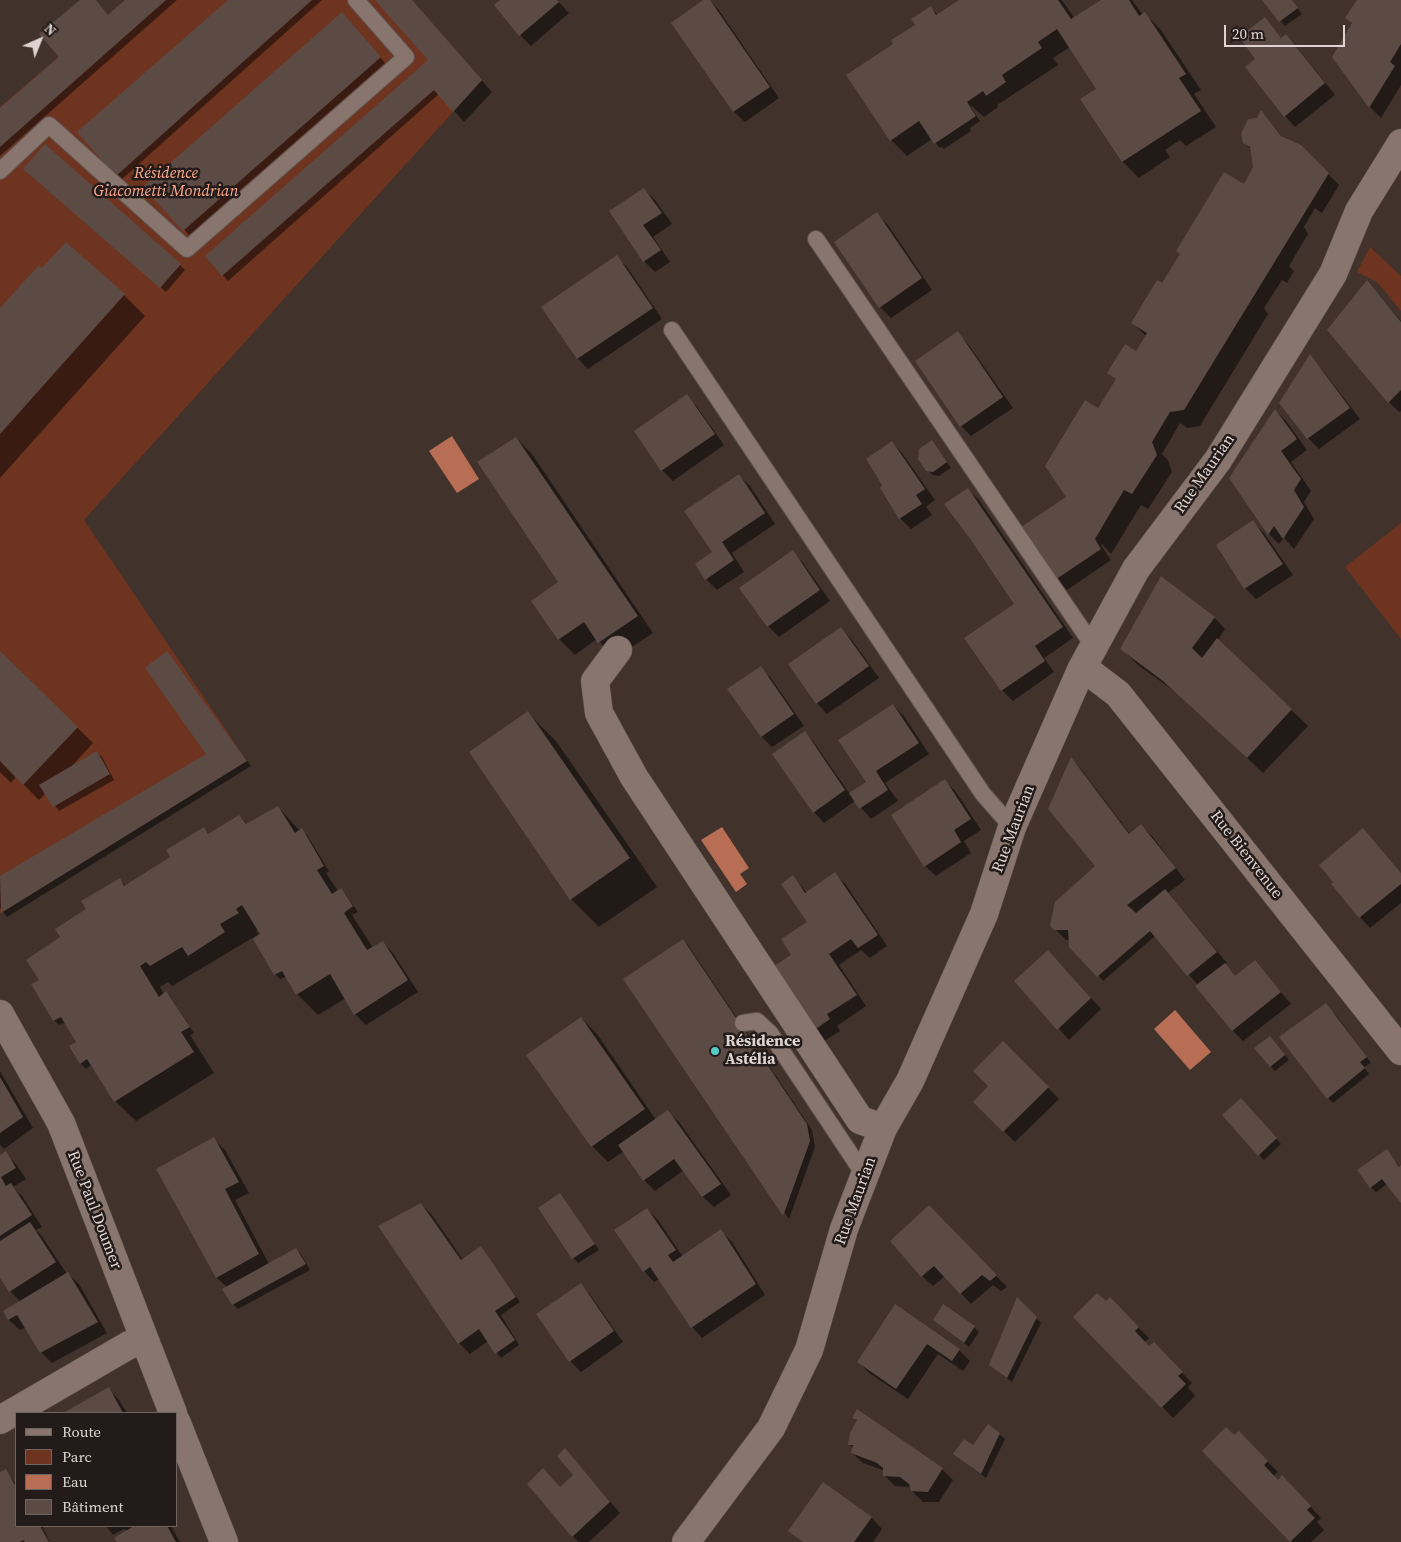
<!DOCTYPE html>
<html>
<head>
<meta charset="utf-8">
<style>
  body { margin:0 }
  #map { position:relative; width:1401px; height:1542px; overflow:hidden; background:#41322c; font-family:"Source Serif 4",serif }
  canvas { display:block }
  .legend { position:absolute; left:15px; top:1412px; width:162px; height:115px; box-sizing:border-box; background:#231b19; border:1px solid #6e6563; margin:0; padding:6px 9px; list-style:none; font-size:15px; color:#dfd4d1 }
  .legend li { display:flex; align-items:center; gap:10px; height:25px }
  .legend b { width:25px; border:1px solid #6e6563 }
  .north { position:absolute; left:15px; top:15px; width:50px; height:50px; -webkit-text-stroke:4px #231b19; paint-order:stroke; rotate:44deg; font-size:14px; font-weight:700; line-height:20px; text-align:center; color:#dfd4d1 }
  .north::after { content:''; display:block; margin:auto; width:18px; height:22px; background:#dfd4d1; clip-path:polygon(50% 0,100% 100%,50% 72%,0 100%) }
  .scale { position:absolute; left:1224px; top:25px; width:121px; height:22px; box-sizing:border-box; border:2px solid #dfd4d1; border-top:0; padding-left:6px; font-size:15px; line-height:18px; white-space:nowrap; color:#dfd4d1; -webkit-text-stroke:4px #231b19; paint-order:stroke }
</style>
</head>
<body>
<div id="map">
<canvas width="1401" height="1542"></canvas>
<ul class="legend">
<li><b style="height:6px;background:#87756e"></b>Route</li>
<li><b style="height:14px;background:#6e3420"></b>Parc</li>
<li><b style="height:14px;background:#b86e54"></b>Eau</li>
<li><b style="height:14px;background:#5c4b45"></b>Bâtiment</li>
</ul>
<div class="north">N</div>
<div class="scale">20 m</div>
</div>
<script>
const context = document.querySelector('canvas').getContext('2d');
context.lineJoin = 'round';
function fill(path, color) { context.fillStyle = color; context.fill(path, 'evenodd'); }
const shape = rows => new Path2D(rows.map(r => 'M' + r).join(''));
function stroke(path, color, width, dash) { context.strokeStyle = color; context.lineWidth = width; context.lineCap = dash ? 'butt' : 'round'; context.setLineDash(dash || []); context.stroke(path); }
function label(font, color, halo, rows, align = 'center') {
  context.font = font + ' "Source Serif 4",serif'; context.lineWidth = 5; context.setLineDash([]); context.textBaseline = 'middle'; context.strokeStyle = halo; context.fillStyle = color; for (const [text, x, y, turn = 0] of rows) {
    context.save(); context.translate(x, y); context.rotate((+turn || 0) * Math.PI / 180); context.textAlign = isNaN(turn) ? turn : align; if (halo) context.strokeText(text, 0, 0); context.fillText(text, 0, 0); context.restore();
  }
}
const green = shape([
  [125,0,412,0,482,80,84,520,247,761,0,913,0,107],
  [1370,247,1401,276,1401,311,1377,282,1357,272],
  [1401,523,1401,639,1345,567]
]);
const water = shape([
  [452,436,479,479,457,493,429,451],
  [722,827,749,868,740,874,747,884,736,892,701,840],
  [1175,1010,1211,1052,1190,1070,1154,1029]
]);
const shadow = shape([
  [82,0,95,0,109,16,127,0,177,0,0,156,0,109,61,57],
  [230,0,322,0,121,180,116,175],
  [377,0,411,0,492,92,464,122,439,94,228,281,206,256,430,60],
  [502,0,557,0,569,13,531,46,520,35],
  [706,0,709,0,718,9,779,98,745,122,734,112,673,23],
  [961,0,1062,0,1075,19,1103,0,1132,0,1143,15,1145,14,1161,30,1201,90,1194,94,1216,127,1186,146,1180,140,1165,150,1170,157,1139,178,1123,162,1082,99,1098,89,1070,47,1053,58,1058,65,997,105,998,107,984,117,969,104,980,121,970,128,971,131,944,149,942,147,940,148,932,139,907,156,891,140,895,45,931,8,938,15],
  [1264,0,1291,0,1302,14,1285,26],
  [1358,0,1401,0,1401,85,1381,118,1370,107,1334,57,1353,24,1347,18],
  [347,18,385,63,189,235,145,187],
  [1264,19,1282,39,1286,36,1296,46,1335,95,1295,127,1285,116,1256,59],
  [1262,112,1284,139,1300,146,1339,185,1322,213,1315,208,1304,227,1308,234,1289,266,1294,271,1287,283,1282,280,1264,308,1268,314,1200,426,1187,428,1180,423,1162,454,1168,460,1172,472,1148,509,1141,505,1111,554,1102,544,1101,545,1111,560,1067,590,1056,579,1066,499,1098,410,1117,380,1109,373,1136,353,1146,336,1133,323,1167,288,1250,190,1254,169,1252,150,1244,143],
  [29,174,180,265,185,270,166,292],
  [644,189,655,200,672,224,653,237,670,262,655,272,644,261,611,211],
  [877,214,888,225,932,290,891,318,880,307],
  [66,243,124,295,145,316,0,478,0,310,42,270],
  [616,257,627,267,662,319,588,369,578,359,542,307],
  [1377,293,1401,321,1401,411,1399,412,1389,402],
  [958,333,968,344,1013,408,971,436,961,426],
  [1310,356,1320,367,1360,419,1319,449,1308,438],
  [687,396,697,407,724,445,673,481,662,470],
  [1276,411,1286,421,1307,450,1291,462,1311,491,1304,502,1314,519,1294,549,1284,538,1279,544,1269,534],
  [516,438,532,454,653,633,615,658,597,639,575,655,559,639,560,583],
  [892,442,902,453,935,500,926,507,932,515,911,529,900,518,881,488],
  [932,442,951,468,939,476,933,475,927,470],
  [739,476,750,486,775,524,732,553,744,572,717,590,706,579],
  [968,490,979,500,1073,638,1044,658,1054,672,1013,701,1002,690,1016,604],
  [1253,522,1264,533,1293,575,1256,599,1245,588],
  [793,552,803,563,830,601,779,637,768,626,741,588],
  [1161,578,1215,618,1225,629,1218,640,1308,726,1263,773,1181,696,1138,665,1122,649],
  [841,629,852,640,879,678,827,714,817,703],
  [0,652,93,743,71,767,97,752,102,757,114,780,59,811,46,793,39,800,16,777,11,783,0,772],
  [171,658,251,766,7,917,0,908,0,877,208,755],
  [760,668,771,678,804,726,772,747,762,737],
  [893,705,904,716,929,754,885,783,898,801,871,819,855,801,824,823,814,812,805,733,815,744,850,794,867,782],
  [528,713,556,741,657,887,599,927,571,899],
  [1071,759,1081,769,1130,834,1141,825,1152,836,1185,880,1168,893,1227,963,1225,965,1236,977,1255,962,1291,1004,1243,1041,1233,1031,1197,987,1198,985,1155,936,1103,981,1070,940,1066,940,1052,926,1097,866],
  [945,781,956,792,981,830,964,841,971,853,936,876,925,866],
  [278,807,300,831,302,830,307,835,329,871,326,873,338,891,341,890,346,895,358,912,352,915,373,948,383,942,393,953,418,992,366,1025,355,1014,346,998,318,1015,297,994,287,976,280,979,275,974,258,929,256,931,259,934,172,986,168,982,160,987,164,994,166,993,171,998,194,1033,190,1035,214,1073,136,1121,115,1101,92,1064,86,1069,81,1064,71,1047,82,1049,66,1022,59,1025,54,1020,39,982,62,937,88,909,120,880,126,886,172,857,204,829,209,835,239,816,248,825],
  [1363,829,1401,873,1401,903,1370,928,1360,917],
  [835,874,846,885,887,946,870,958,861,950,839,965,866,1006,837,1026,840,1031,824,1041,814,1031,793,955,809,922,793,877,807,893],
  [682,940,688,945,812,1130,815,1147,789,1219,625,979],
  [1059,962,1101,1009,1069,1040,1016,981],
  [1326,1005,1337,1016,1371,1063,1364,1067,1369,1074,1333,1103,1328,1098],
  [581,1018,597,1034,656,1120,668,1112,679,1122,731,1195,714,1207,703,1197,684,1170,655,1191,644,1180,624,1151,608,1162,592,1146],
  [1003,1042,1059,1099,1015,1142,974,1102,990,1087],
  [1275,1043,1289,1060,1275,1071,1270,1066],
  [0,1071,33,1128,4,1149,0,1145],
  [1246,1105,1281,1144,1264,1160,1259,1155],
  [214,1139,225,1150,249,1193,235,1200,269,1264,296,1249,301,1254,310,1270,238,1309,233,1304,227,1287,217,1278,157,1170],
  [1387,1151,1400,1167,1401,1166,1401,1201,1387,1184,1376,1192,1370,1187],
  [5,1153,16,1164,26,1179,13,1187,22,1196,42,1227,36,1230,41,1235,67,1274,68,1274,79,1284,107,1333,52,1363,41,1352,26,1327,20,1330,9,1320,5,1311,21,1302,10,1291,0,1275,0,1156],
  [560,1194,599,1250,578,1263,573,1258],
  [421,1204,432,1215,463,1260,481,1247,520,1302,501,1315,519,1345,501,1358,488,1341,470,1354,459,1343],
  [929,1207,1007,1287,1001,1291,993,1285,971,1304,945,1276,933,1286,922,1276],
  [647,1209,658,1220,683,1257,721,1231,732,1242,765,1295,702,1338,692,1327,659,1279,654,1282,644,1271],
  [581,1285,591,1296,623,1342,581,1372,570,1361],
  [1018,1299,1041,1323,1012,1382,990,1365],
  [1110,1299,1149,1338,1144,1343,1149,1348,1154,1344,1192,1383,1188,1387,1195,1396,1173,1418,1075,1317,1106,1303],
  [895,1306,959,1350,970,1361,963,1371,938,1354,908,1399,869,1373,859,1362],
  [939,1324,974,1327,979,1332,969,1347],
  [109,1389,119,1400,127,1413,65,1413],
  [857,1411,942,1469,953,1480,939,1502,923,1502,912,1491,911,1487,895,1486,884,1475,885,1471,863,1463,852,1453,853,1448,849,1444,857,1421,854,1418],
  [1239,1433,1278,1472,1273,1476,1278,1481,1293,1488,1321,1518,1317,1522,1324,1530,1311,1542,1292,1542,1204,1451,1234,1437],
  [999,1434,1005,1439,986,1478,954,1454],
  [565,1450,620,1513,589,1542,578,1542,528,1484,560,1488,575,1475],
  [6,1470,16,1485,16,1526,42,1526,50,1542,0,1542,0,1474],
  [824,1484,872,1518,882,1529,873,1542,803,1542],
  [106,1526,171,1526,180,1542,118,1542,128,1531,124,1529,113,1535]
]);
const building = shape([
  [80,0,96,0,108,15,125,0,166,0,0,147,0,108,59,57,39,34],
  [228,0,312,0,116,176,77,132],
  [375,0,412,0,482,80,453,112,434,90,222,276,205,256,428,60],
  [500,0,557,0,559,2,519,36,494,5],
  [703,0,710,0,770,87,733,112,671,23],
  [959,0,1058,0,1071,19,1101,0,1129,0,1139,16,1145,12,1186,74,1179,78,1201,111,1122,162,1080,99,1096,89,1057,29,1038,42,1042,48,1002,75,1006,82,986,96,983,91,967,102,976,116,934,144,919,121,890,141,846,75,893,44,891,40,915,25,911,19,931,6,936,15],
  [1262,0,1292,0,1298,8,1279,22],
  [1357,0,1401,0,1401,44,1390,62,1395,66,1369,108,1332,57,1352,23,1345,18],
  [342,12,381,57,183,231,143,187],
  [1265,17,1281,38,1286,34,1325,83,1284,117,1245,67,1255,59,1239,37],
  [1261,110,1281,136,1301,145,1329,173,1184,410,1170,412,1152,442,1157,455,1132,494,1124,490,1095,539,1101,549,1055,580,1021,527,1066,497,1045,466,1085,400,1098,408,1116,379,1107,373,1125,344,1136,351,1147,333,1131,323,1157,280,1162,283,1180,254,1176,251,1224,172,1244,184,1253,167,1250,147,1243,143,1241,134,1248,119,1257,118],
  [45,144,181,264,160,288,23,169],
  [644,188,662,213,643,225,661,250,643,262,609,211],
  [877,212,922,278,879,308,834,242],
  [66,242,125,294,0,434,0,308,38,266,42,268],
  [617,255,653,308,577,359,541,307],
  [1367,280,1401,322,1401,390,1388,403,1327,330],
  [958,331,1003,397,960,427,915,361],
  [1310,354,1350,408,1307,439,1279,403],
  [687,394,715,434,661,471,634,431],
  [1275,409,1297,439,1281,451,1301,479,1294,490,1304,507,1283,539,1274,526,1268,535,1229,478],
  [516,437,638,616,598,643,584,622,558,640,531,601,558,582,477,462],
  [932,440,947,462,933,472,926,471,918,459,919,449],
  [892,441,925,489,916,495,922,504,899,519,880,488,882,485,866,459],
  [739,474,765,513,722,542,734,560,705,580,695,564,712,552,684,511],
  [968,488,1063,627,1035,646,1045,661,1001,691,964,638,1014,604,971,540,944,504],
  [1253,520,1283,564,1244,589,1216,545],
  [793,550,820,590,767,627,739,588],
  [1161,576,1215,617,1192,648,1202,658,1217,638,1292,709,1247,758,1163,681,1120,649],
  [841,627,869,666,816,704,788,664],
  [0,651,78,727,23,785,0,761],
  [167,651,247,761,1,913,0,876,206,754,145,668],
  [761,666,794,714,761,737,727,689],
  [893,704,919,743,876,771,888,790,859,809,849,793,866,782,838,740],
  [528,711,630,858,570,900,469,752],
  [805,731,845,790,813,813,772,754],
  [97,751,110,774,53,807,39,785],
  [1071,757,1129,834,1141,824,1176,868,1127,905,1136,913,1165,889,1217,952,1187,976,1150,931,1097,977,1069,947,1068,930,1054,930,1050,926,1055,902,1095,866,1048,809],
  [945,779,971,819,954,830,961,842,924,867,891,815],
  [278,806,295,833,302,828,324,866,317,870,332,894,341,888,353,906,344,913,367,950,383,941,408,980,354,1015,330,974,296,995,282,971,274,975,253,939,260,934,242,905,236,909,239,913,220,924,225,932,188,956,182,947,150,966,146,962,140,966,159,997,166,991,190,1027,181,1032,194,1052,114,1102,87,1059,80,1064,69,1046,76,1042,61,1017,53,1021,31,984,39,980,26,960,60,937,55,929,86,909,81,901,120,878,124,886,170,857,166,850,204,827,208,834,239,815,246,824],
  [1363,828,1401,873,1401,884,1359,918,1331,884,1333,882,1319,865],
  [835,872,878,935,858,948,851,939,829,954,857,995,827,1014,830,1019,813,1031,771,968,791,955,781,939,807,922,781,884,793,875,805,893],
  [683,939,807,1124,810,1141,783,1216,623,979],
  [1048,950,1091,998,1057,1030,1014,981],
  [1255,960,1281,992,1232,1031,1195,986,1225,963,1235,976],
  [1326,1003,1367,1057,1360,1062,1365,1068,1327,1099,1279,1037],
  [581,1017,645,1109,591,1147,526,1055],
  [1270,1036,1285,1055,1270,1067,1254,1048],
  [1003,1041,1049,1087,1003,1132,973,1102,988,1086,973,1071],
  [0,1077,23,1117,0,1133],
  [1241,1098,1277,1138,1258,1156,1222,1115],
  [668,1110,721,1184,702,1197,674,1159,643,1181,618,1145],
  [214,1137,239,1182,225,1189,259,1254,216,1278,156,1169],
  [1387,1149,1399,1167,1401,1165,1401,1203,1382,1179,1370,1188,1357,1170],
  [6,1151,16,1168,1,1177,6,1186,11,1183,32,1215,0,1236,0,1155],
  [560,1193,595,1244,572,1259,538,1208],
  [421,1203,461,1260,481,1246,516,1297,495,1311,515,1340,495,1354,479,1329,458,1344,378,1226],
  [929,1205,962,1239,997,1275,990,1281,982,1275,960,1294,934,1266,921,1277,890,1241],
  [647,1208,676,1250,668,1255,673,1262,721,1229,756,1284,691,1328,650,1267,643,1272,614,1230],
  [30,1222,56,1262,9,1292,0,1278,0,1241],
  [296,1248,306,1264,232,1305,222,1289],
  [68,1272,98,1322,40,1353,17,1315,8,1320,3,1311],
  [581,1283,614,1331,569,1362,536,1314],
  [1097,1293,1106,1301,1110,1297,1139,1327,1135,1331,1149,1346,1154,1342,1183,1372,1178,1376,1186,1384,1161,1408,1073,1317],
  [1017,1297,1037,1317,1007,1378,989,1365],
  [895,1304,960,1349,952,1361,927,1344,896,1389,857,1362],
  [943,1304,975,1326,964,1343,933,1320],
  [109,1387,123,1413,63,1413],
  [857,1409,943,1468,928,1492,911,1491,909,1484,900,1477,883,1476,883,1468,877,1463,851,1453,853,1445,848,1445,850,1433,857,1420,852,1418],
  [988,1424,1000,1433,981,1474,953,1454,964,1439,973,1445],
  [1226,1427,1234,1435,1239,1431,1268,1461,1264,1465,1278,1480,1282,1475,1311,1506,1307,1510,1315,1518,1290,1542,1202,1451],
  [565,1448,610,1502,572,1537,527,1484,543,1468,560,1487,573,1475,557,1456],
  [6,1469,16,1487,16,1526,40,1526,49,1542,25,1542,23,1540,20,1542,0,1542,0,1472],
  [823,1482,872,1517,854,1542,803,1542,788,1531],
  [134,1526,167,1526,176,1542,117,1542,114,1538]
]);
const service = shape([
  [0,171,49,125,187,249,406,57,356,0],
  [816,239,1094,647],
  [672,330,983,794,1012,827],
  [743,1023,757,1021,770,1033,865,1176]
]);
const minor = shape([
  [618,650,595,681,599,713,634,777,860,1120,883,1128],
  [1081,670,1093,675,1118,694,1401,1051],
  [0,1420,129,1345,144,1341],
  [686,1542,771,1428,809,1350,844,1229,883,1128,910,1081,984,914,1012,827,1081,670,1136,569,1218,460,1333,274,1359,211,1401,143]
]);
const tertiary = shape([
  [0,1014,61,1123,173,1413],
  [176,1421,224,1542]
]);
const markers = [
  [715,1051,5,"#55cdc6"]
];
const parkNames = [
  ["Résidence",166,174],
  ["Giacometti Mondrian",166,192]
];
const streetNames = [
  ["Rue Maurian",1205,474,-55],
  ["Rue Maurian",1014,829,-69],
  ["Rue Bienvenue",1246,855,52],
  ["Rue Maurian",856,1201,-70],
  ["Rue Paul Doumer",94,1210,69]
];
const poiNames = [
  ["Résidence",725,1042],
  ["Astélia",725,1060]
];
fill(green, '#6e3420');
fill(water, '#b86e54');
fill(shadow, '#0007');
fill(building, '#5c4b45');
stroke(service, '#5f514d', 18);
stroke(minor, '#5f514d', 29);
stroke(tertiary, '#5f514d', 29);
stroke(service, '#87756e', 16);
stroke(minor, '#87756e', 28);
stroke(tertiary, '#87756e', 28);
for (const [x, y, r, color] of markers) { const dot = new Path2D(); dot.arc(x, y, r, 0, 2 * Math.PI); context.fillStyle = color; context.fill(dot); stroke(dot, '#231b19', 2); }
label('italic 16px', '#fca98d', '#231b19', parkNames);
label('16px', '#dfd4d1', '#231b19', streetNames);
label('bold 16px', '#dfd4d1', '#231b19', poiNames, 'left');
</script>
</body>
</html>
